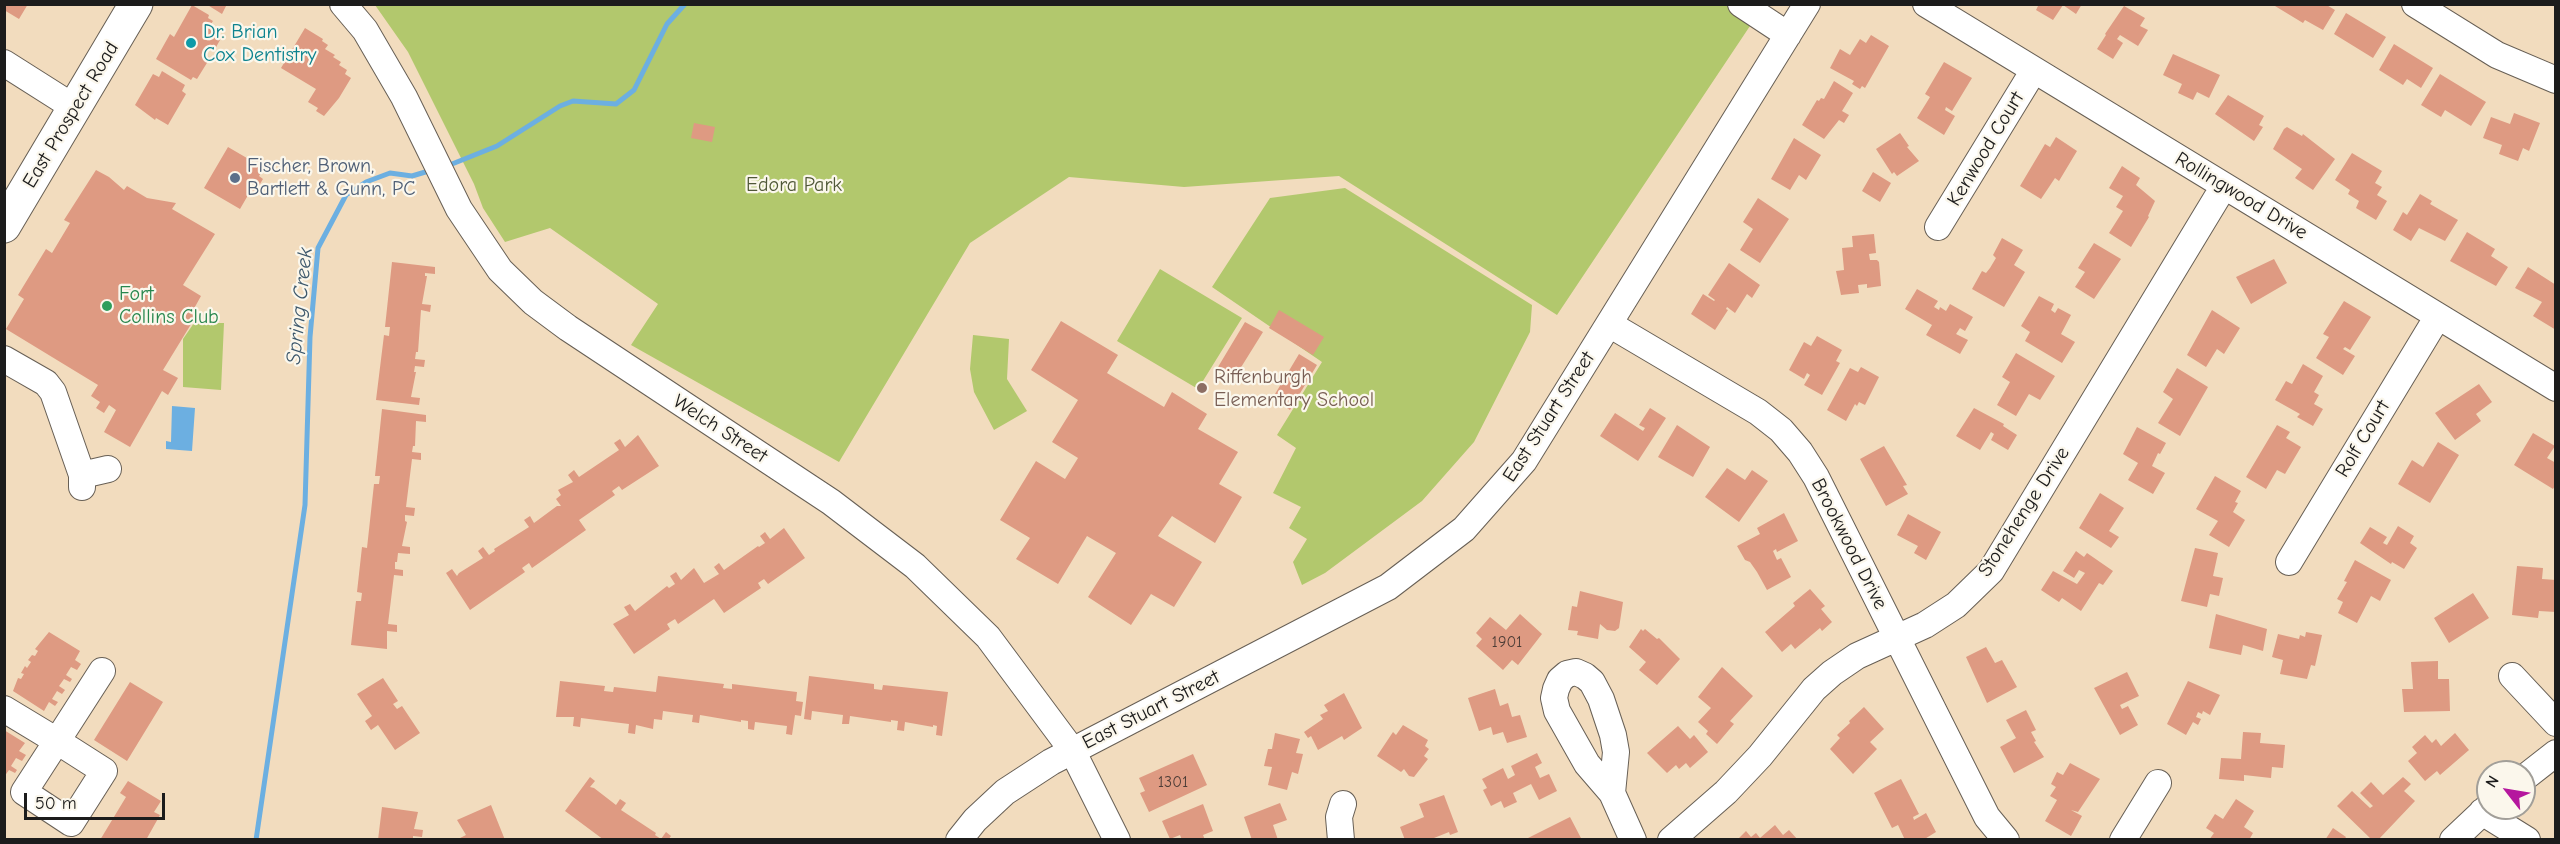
<!DOCTYPE html>
<html>
<head>
<meta charset="utf-8">
<style>
  body { margin:0 }
  #map { position:relative; width:2560px; height:844px; overflow:hidden; background:#f2dcbe; font-family:"Comic Neue",sans-serif }
  canvas { display:block }
  .frame { position:absolute; inset:0; border:6px solid #1c1c1c; pointer-events:none }
  .north { position:absolute; left:2476px; top:760px; width:60px; height:60px; box-sizing:border-box; background:#fbf7ec; border:2px solid #a29f99; border-radius:50%; rotate:301deg; font-size:16px; font-weight:700; line-height:24px; text-align:center; color:#1c1c1c }
  .north::after { content:''; display:block; margin:auto; width:21px; height:27px; background:#b5179e; clip-path:polygon(50% 0,100% 100%,50% 72%,0 100%) }
  .scale { position:absolute; left:24px; top:793px; width:141px; height:27px; box-sizing:border-box; border:3px solid #1c1c1c; border-top:0; padding-left:8px; font-size:18px; line-height:21px; white-space:nowrap; color:#1c1c1c; -webkit-text-stroke:4px #fbf7ec; paint-order:stroke }
</style>
</head>
<body>
<div id="map">
<canvas width="2560" height="844"></canvas>
<div class="frame"></div>
<div class="north">N</div>
<div class="scale">50 m</div>
</div>
<script>
const context = document.querySelector('canvas').getContext('2d');
context.lineJoin = 'round';
function fill(path, color) { context.fillStyle = color; context.fill(path, 'evenodd'); }
const shape = rows => new Path2D(rows.map(r => 'M' + r).join(''));
function stroke(path, color, width, dash) { context.strokeStyle = color; context.lineWidth = width; context.lineCap = dash ? 'butt' : 'round'; context.setLineDash(dash || []); context.stroke(path); }
function label(font, color, halo, rows, align = 'center') {
  context.font = font + ' "Comic Neue",sans-serif'; context.lineWidth = 4.5; context.setLineDash([]); context.textBaseline = 'middle'; context.strokeStyle = halo; context.fillStyle = color; for (const [text, x, y, turn = 0] of rows) {
    context.save(); context.translate(x, y); context.rotate((+turn || 0) * Math.PI / 180); context.textAlign = isNaN(turn) ? turn : align; if (halo) context.strokeText(text, 0, 0); context.fillText(text, 0, 0); context.restore();
  }
}
const green = shape([
  [375,5,1764,5,1557,315,1339,176,1184,187,1069,177,970,243,839,462,631,345,658,304,550,228,505,242,483,208,474,184,408,52],
  [1345,188,1532,305,1530,332,1474,442,1422,501,1325,573,1302,585,1293,562,1307,539,1289,528,1301,507,1273,493,1296,448,1277,435,1322,362,1212,287,1270,198],
  [1160,269,1242,318,1198,389,1117,341],
  [194,323,224,323,221,390,183,387,183,339],
  [973,335,1009,339,1007,379,1027,411,994,430,974,392,970,369]
]);
const water = shape([
  [172,406,195,408,192,451,166,449,166,441,171,442]
]);
const stream = shape([
  [447,166,497,146,560,106,573,101,616,104,634,90,667,24,685,4],
  [256,840,305,505,310,337,318,248,346,195,366,182,390,173,412,176,432,170]
]);
const building = shape([
  [4,4,28,4,19,19,4,10],
  [206,4,227,4,222,14],
  [2039,4,2082,4,2076,14,2063,5,2053,20,2036,10],
  [2276,4,2325,4,2335,10,2323,30,2305,20,2303,23,2275,6],
  [192,5,209,15,208,18,213,21,208,28,219,35,217,38,220,40,215,49,211,47,206,55,210,58,197,79,193,77,191,80,156,59,170,34,174,37],
  [2124,6,2145,18,2140,26,2148,30,2138,46,2120,35,2117,39,2123,43,2113,59,2097,49,2106,35,2105,34],
  [2346,13,2386,37,2373,58,2334,34],
  [305,28,323,39,322,41,328,45,325,49,335,55,333,57,341,62,339,65,347,70,345,74,351,78,339,98,324,116,316,111,318,108,308,102,316,89,281,68],
  [1871,35,1889,46,1865,88,1862,86,1860,89,1852,84,1854,81,1830,68,1840,49,1850,55,1860,39,1866,43],
  [2394,44,2433,68,2421,88,2407,79,2403,85,2379,70],
  [2173,54,2220,75,2209,98,2197,92,2193,100,2178,93,2182,84,2163,75],
  [1944,62,1972,78,1952,111,1946,107,1945,110,1955,116,1944,135,1917,118,1930,97,1925,94],
  [162,71,185,85,182,91,186,94,168,125,156,118,155,120,135,105,153,74,159,77],
  [2440,74,2486,102,2471,126,2445,110,2441,117,2421,105],
  [1834,81,1853,93,1842,111,1849,115,1844,123,1839,120,1824,139,1802,125,1817,100,1819,101,1821,98,1824,99],
  [2228,95,2264,116,2259,125,2263,127,2254,141,2215,114],
  [2514,113,2540,123,2529,151,2523,148,2518,161,2499,154,2502,145,2483,138,2491,117,2510,124],
  [694,123,715,127,712,142,691,138],
  [2287,127,2302,136,2303,134,2335,159,2313,190,2295,178,2302,169,2273,149,2284,129],
  [1900,133,1909,146,1907,147,1919,161,1897,176,1894,172,1892,174,1876,149],
  [2056,137,2077,151,2059,181,2055,178,2041,199,2020,186,2045,144,2050,147],
  [1794,138,1821,155,1806,180,1799,175,1790,190,1771,179],
  [228,147,264,168,259,176,263,179,255,192,251,190,240,209,204,188],
  [2352,153,2382,171,2375,183,2382,187,2377,195,2387,201,2376,220,2356,208,2359,201,2348,194,2350,190,2335,180],
  [2122,166,2140,178,2136,185,2155,201,2148,216,2149,217,2131,247,2109,233,2123,211,2116,207,2123,196,2109,188],
  [96,170,109,177,124,190,127,186,147,198,176,203,172,209,215,234,183,285,201,296,191,314,196,316,163,370,178,378,168,395,162,391,130,447,104,432,116,410,109,405,104,413,96,408,100,402,91,396,98,385,6,329,24,299,18,295,46,249,52,253,70,223,64,220],
  [1873,172,1891,183,1880,202,1862,191],
  [2420,194,2432,201,2430,204,2458,220,2445,241,2419,228,2411,241,2393,230,2403,212,2407,215],
  [1758,198,1789,219,1760,263,1740,250,1753,229,1743,222],
  [2467,232,2495,249,2491,256,2508,267,2496,286,2450,261],
  [1874,234,1876,253,1869,254,1870,260,1877,260,1879,262,1881,286,1867,288,1867,284,1858,285,1859,293,1841,295,1836,271,1844,270,1842,248,1853,247,1852,236],
  [2002,238,2023,250,2014,265,2025,272,2004,307,1972,289,1982,271,1986,273,1990,268,1996,258,1993,255],
  [2094,243,2121,259,2094,299,2075,287,2085,272,2078,268],
  [2274,259,2287,283,2251,304,2236,277],
  [392,262,435,267,435,274,425,273,425,276,427,276,422,304,431,305,430,312,421,310,418,352,416,352,415,359,425,360,424,367,415,366,414,372,416,372,411,397,420,398,419,405,376,400,384,335,389,336,390,327,385,327],
  [1729,263,1760,285,1752,298,1747,294,1735,313,1727,307,1726,309,1728,310,1715,330,1691,314,1703,294,1714,301,1715,300,1708,295],
  [2528,267,2556,285,2556,330,2533,316,2542,302,2515,288],
  [1917,289,1938,301,1934,307,1939,310,1940,307,1946,311,1950,304,1973,317,1965,331,1960,328,1956,334,1968,340,1960,354,1926,335,1932,325,1905,309],
  [2039,296,2054,304,2051,310,2055,313,2058,308,2071,315,2061,334,2075,342,2062,363,2025,341,2030,332,2021,326],
  [2344,301,2371,317,2350,350,2345,347,2343,349,2355,356,2343,375,2316,358,2329,337,2323,334],
  [1279,310,1324,337,1313,355,1269,328],
  [2212,310,2240,328,2224,354,2217,349,2206,367,2187,355],
  [1061,321,1118,355,1107,373,1164,407,1172,392,1207,414,1198,429,1238,452,1219,484,1242,497,1215,543,1172,516,1158,536,1202,562,1174,607,1151,594,1131,625,1088,597,1116,553,1087,536,1058,584,1016,559,1030,538,1000,520,1036,461,1065,479,1078,458,1052,442,1078,400,1031,370],
  [1245,322,1263,332,1235,377,1218,367],
  [1817,336,1842,350,1836,361,1840,363,1822,395,1804,385,1810,375,1807,373,1804,379,1789,370,1804,342,1811,346],
  [2016,353,2055,376,2040,400,2029,394,2016,416,1997,405,2010,382,2002,377],
  [1299,354,1317,365,1290,410,1272,399],
  [2303,364,2323,376,2314,392,2319,395,2314,404,2323,409,2313,426,2297,417,2300,414,2275,400,2286,381,2292,384],
  [1861,367,1879,377,1865,405,1859,402,1857,406,1855,404,1846,421,1827,410,1850,368,1858,372],
  [2177,368,2208,387,2180,436,2158,423,2173,399,2163,392],
  [2479,384,2492,402,2476,414,2481,421,2455,440,2435,413],
  [1650,408,1666,418,1638,461,1600,436,1615,413,1643,431,1645,428,1639,425],
  [1974,408,2004,424,2003,426,2017,435,2008,450,1991,440,1994,434,1991,432,1980,450,1956,436],
  [382,409,426,415,426,422,416,421,415,446,413,446,412,452,421,453,421,460,412,459,406,507,415,508,414,516,405,515,405,521,407,522,402,546,410,547,410,554,398,553,397,562,395,562,395,569,403,570,403,576,394,575,388,624,397,625,397,632,387,631,387,649,351,645,356,601,361,601,362,593,357,592,362,547,367,548,374,484,379,484,380,476,375,476],
  [1677,425,1710,447,1693,477,1658,457],
  [2277,425,2290,432,2286,438,2301,447,2285,474,2277,470,2266,489,2246,477],
  [2137,427,2166,443,2160,454,2158,453,2152,466,2165,473,2153,494,2128,480,2138,463,2123,454],
  [2533,433,2555,446,2547,458,2556,463,2556,484,2553,489,2514,465],
  [638,435,659,466,622,490,619,486,612,491,615,495,579,520,586,530,532,568,529,563,522,568,525,572,470,610,446,573,452,569,457,576,459,573,483,558,478,551,483,547,489,555,495,551,494,549,529,527,524,520,530,516,534,523,557,506,561,506,556,499,561,495,558,490,573,482,568,475,574,470,579,477,619,450,614,443,620,439,625,447],
  [2438,442,2459,455,2430,503,2398,484,2412,460,2423,467],
  [1884,446,1907,485,1903,486,1908,494,1886,506,1860,459],
  [1727,468,1745,480,1752,470,1768,481,1739,522,1705,497],
  [2215,476,2241,491,2235,502,2238,503,2233,512,2245,520,2229,547,2209,535,2218,521,2196,509],
  [2100,493,2124,508,2109,531,2119,537,2111,548,2079,528],
  [1784,513,1798,541,1777,552,1776,549,1773,551,1777,560,1781,558,1791,577,1767,590,1757,572,1750,562,1745,560,1737,546,1760,534,1757,528],
  [1908,514,1941,532,1926,560,1914,553,1918,546,1897,535],
  [2398,526,2414,536,2410,543,2417,548,2404,569,2392,562,2391,564,2360,543,2370,527,2387,537,2383,543,2387,545],
  [784,528,805,558,768,584,764,579,758,583,761,588,724,613,714,599,678,624,675,619,667,624,670,629,634,654,613,624,629,615,624,607,630,604,635,611,667,586,669,588,675,584,670,576,676,572,681,580,694,568,704,583,719,574,714,567,719,563,724,570,758,546,759,547,765,543,760,536,765,532,770,539],
  [2195,548,2218,553,2213,576,2223,578,2219,596,2210,594,2207,607,2181,601],
  [2076,551,2084,557,2087,553,2113,571,2103,585,2099,583,2081,611,2062,598,2059,602,2041,590,2053,571,2077,584,2085,573,2079,570,2074,578,2063,571],
  [2355,560,2391,580,2380,601,2371,596,2357,623,2338,613,2343,602,2337,599,2347,582,2344,581],
  [2517,566,2543,568,2542,579,2556,580,2556,612,2539,611,2538,618,2512,615],
  [1810,589,1825,606,1821,609,1832,622,1822,631,1820,628,1795,649,1791,644,1782,652,1765,632,1795,606,1793,603],
  [1580,591,1623,602,1619,628,1615,631,1607,630,1600,624,1598,639,1577,635,1578,631,1568,630,1572,606,1577,607],
  [2473,593,2489,618,2449,643,2434,618],
  [1520,614,1542,634,1518,665,1512,660,1503,670,1476,646,1482,639,1476,633,1490,617,1506,630],
  [2216,614,2267,629,2263,651,2243,645,2241,655,2209,648],
  [1641,629,1643,631,1645,629,1657,639,1659,638,1680,659,1657,685,1639,670,1646,662,1629,647],
  [49,632,80,651,75,660,81,664,77,670,71,667,66,675,72,679,70,682,64,679,59,686,65,690,62,694,57,691,52,699,58,702,55,706,49,702,44,711,13,691,18,678,21,679,24,674,21,673,25,666,27,668,31,662,28,660,32,655,35,656,38,651,35,649],
  [2306,632,2322,635,2315,666,2311,665,2307,679,2280,674,2283,660,2272,657,2278,634,2299,639,2300,635,2305,637],
  [1986,647,1995,663,2002,660,2017,687,1987,703,1966,657],
  [2438,661,2438,679,2449,679,2450,711,2404,712,2402,689,2413,689,2411,662],
  [1722,667,1753,696,1730,721,1734,724,1717,744,1706,734,1708,731,1698,722,1711,708,1698,697],
  [2127,672,2139,696,2120,705,2122,709,2128,706,2138,725,2120,735,2094,688],
  [658,676,724,684,723,688,732,689,732,684,797,692,796,701,803,702,801,716,795,715,792,735,786,734,787,726,755,722,754,730,748,729,748,721,741,720,741,722,700,715,699,723,692,722,693,715,663,711,662,720,654,719,653,729,636,725,635,734,628,733,629,724,581,718,580,727,573,726,574,717,556,717,560,681,605,686,604,691,613,692,614,687,656,692],
  [809,676,874,684,874,689,882,690,883,685,948,692,942,736,936,735,937,726,933,725,933,727,905,722,904,731,897,730,898,721,891,720,891,722,850,716,849,724,842,724,843,715,812,711,811,720,804,719],
  [383,678,398,701,393,704,397,709,402,706,420,733,395,750,378,725,371,730,365,721,372,716,357,694],
  [2188,681,2220,695,2210,715,2203,711,2202,714,2198,712,2196,717,2201,719,2198,725,2193,722,2186,735,2167,724],
  [130,682,163,702,127,761,94,740],
  [1495,689,1500,706,1508,703,1512,717,1520,715,1527,737,1507,743,1503,732,1493,735,1491,727,1479,731,1468,698],
  [1344,693,1362,728,1344,740,1342,736,1318,750,1311,736,1308,738,1304,732,1323,719,1320,715,1328,711,1324,705],
  [1864,707,1884,729,1870,742,1877,749,1853,774,1830,749,1840,738,1837,735,1850,723,1849,721],
  [2026,710,2036,730,2031,732,2036,741,2034,742,2044,757,2014,773,2000,747,2016,738,2006,720],
  [1403,725,1428,740,1425,746,1429,749,1424,756,1428,759,1414,777,1409,776,1404,769,1401,772,1377,756,1393,732,1396,735],
  [1678,726,1690,739,1694,735,1708,752,1690,768,1686,763,1679,769,1676,765,1667,773,1647,753],
  [4,730,25,743,19,751,26,755,22,761,16,758,11,766,17,770,15,773,9,770,4,777],
  [2243,732,2261,733,2260,743,2285,745,2283,768,2272,767,2271,778,2244,775,2244,781,2219,779,2221,758,2241,759],
  [1275,733,1300,739,1296,753,1303,754,1298,774,1292,772,1287,790,1268,785,1272,767,1264,766,1268,749,1272,749],
  [2455,733,2469,750,2440,775,2437,771,2425,781,2408,761,2417,753,2412,747,2425,735,2432,743,2436,739,2441,746],
  [1537,753,1542,763,1535,767,1540,778,1549,774,1557,791,1539,800,1531,784,1513,793,1517,802,1504,808,1501,801,1491,806,1483,790,1487,788,1482,779,1503,768,1508,779,1515,775,1511,766],
  [1193,754,1207,785,1149,812,1140,793,1145,791,1139,778],
  [2070,763,2100,779,2078,812,2071,810,2082,816,2071,836,2045,821,2057,800,2050,796,2056,787,2051,784,2057,772,2063,775],
  [590,777,595,781,590,787,594,788,616,805,620,799,626,803,621,810,656,833,655,835,661,839,666,832,671,836,668,840,604,840,565,811],
  [2403,777,2411,784,2404,791,2415,801,2378,840,2372,840,2337,806,2352,791,2370,808,2373,806,2360,793,2371,782,2383,795],
  [1901,779,1919,814,1913,817,1914,820,1926,813,1936,832,1923,840,1905,840,1898,825,1892,828,1874,793],
  [128,781,161,801,154,812,160,815,146,840,100,840,126,797,120,793],
  [1444,795,1458,832,1450,835,1449,832,1429,840,1405,840,1400,827,1424,817,1419,804],
  [2236,799,2254,811,2244,827,2253,833,2249,840,2209,840,2214,833,2206,828,2215,814,2223,819],
  [1280,803,1287,820,1273,825,1278,840,1252,840,1244,817],
  [1203,804,1213,831,1203,835,1205,840,1182,840,1180,835,1170,839,1162,821],
  [491,805,505,840,456,840,466,835,457,820],
  [382,807,418,812,414,829,423,830,422,837,413,836,413,840,378,840],
  [1570,817,1582,840,1524,840],
  [1775,825,1783,835,1789,830,1798,840,1737,840,1746,831,1751,837,1756,833,1760,838],
  [2333,828,2346,837,2344,840,2325,840]
]);
const minor = shape([
  [343,4,365,30,404,97,459,209,500,270,533,302,568,328,831,502,915,566,988,637,1072,750,1117,840],
  [1741,4,1788,35],
  [1926,4,2556,388],
  [2415,4,2497,55,2556,80],
  [4,63,75,108],
  [1938,227,2034,70],
  [1609,324,1758,412,1781,430,1800,452,1816,477,1987,817,2006,840],
  [4,359,46,383,53,392,82,475,82,487],
  [82,475,108,469],
  [2289,562,2438,316],
  [2512,676,2556,723],
  [4,709,57,741,104,771,71,823,24,792,57,741,102,671],
  [2524,778,2556,753],
  [1612,793,1616,752,1613,735,1601,699,1592,682,1585,676,1576,672,1567,674,1560,680,1556,689,1554,698,1557,711,1587,764,1612,793,1633,840],
  [2482,812,2527,840],
  [959,840,975,820,1005,792,1051,762,1388,587,1464,529,1524,461,1807,4],
  [1341,840,1339,817,1343,804],
  [1671,840,1726,792,1760,756,1814,689,1832,673,1857,656,1925,625,1956,605,1991,571,2224,186],
  [2123,840,2158,783],
  [2453,840,2488,807]
]);
const major = shape([
  [4,226,136,4]
]);
const markers = [
  [191,43,6,"#0f9aa8"],
  [235,178,6,"#5c6f8a"],
  [107,306,6,"#2e9e5b"],
  [1202,388,6,"#8d6e63"]
];
const numberNames = [
  ["1901",1507,642],
  ["1301",1173,782]
];
const cultureNames = [
  ["Dr. Brian",203,32],
  ["Cox Dentistry",203,55]
];
const streetNames = [
  ["East Prospect Road",71,115,-59],
  ["Kenwood Court",1986,149,-59],
  ["Rollingwood Drive",2241,196,31],
  ["East Stuart Street",1549,417,-57],
  ["Welch Street",720,429,33],
  ["Rolf Court",2363,439,-59],
  ["Stonehenge Drive",2024,512,-57],
  ["Brookwood Drive",1849,544,63],
  ["East Stuart Street",1151,710,-27]
];
const serviceNames = [
  ["Fischer, Brown,",247,166],
  ["Bartlett & Gunn, PC",247,189]
];
const parkNames = [
  ["Edora Park",794,185]
];
const leisureNames = [
  ["Fort",119,294],
  ["Collins Club",119,317]
];
const educationNames = [
  ["Riffenburgh",1214,377],
  ["Elementary School",1214,400]
];
const waterNames = [
  ["Spring Creek",300,306,-84]
];
fill(green, '#b2c86d');
fill(water, '#6cafe1');
stroke(stream, '#6cafe1', 5);
fill(building, '#de9a82');
stroke(minor, '#675f55', 28);
stroke(major, '#675f55', 35);
stroke(minor, '#fff', 26);
stroke(major, '#fff', 33);
for (const [x, y, r, color] of markers) { const dot = new Path2D(); dot.arc(x, y, r, 0, 2 * Math.PI); context.fillStyle = color; context.fill(dot); stroke(dot, '#fbf7ec', 2); }
label('16px', '#4c3c36', null, numberNames);
label('20px', '#0d838f', '#fbf7ec', cultureNames, 'left');
label('20px', '#1c1c1c', '#fbf7ec', streetNames);
label('20px', '#4e5e75', '#fbf7ec', serviceNames, 'left');
label('20px', '#505838', '#fbf7ec', parkNames);
label('20px', '#27864d', '#fbf7ec', leisureNames, 'left');
label('20px', '#785e54', '#fbf7ec', educationNames, 'left');
label('italic 21px', '#3c576b', '#fbf7ec', waterNames);
</script>
</body>
</html>
